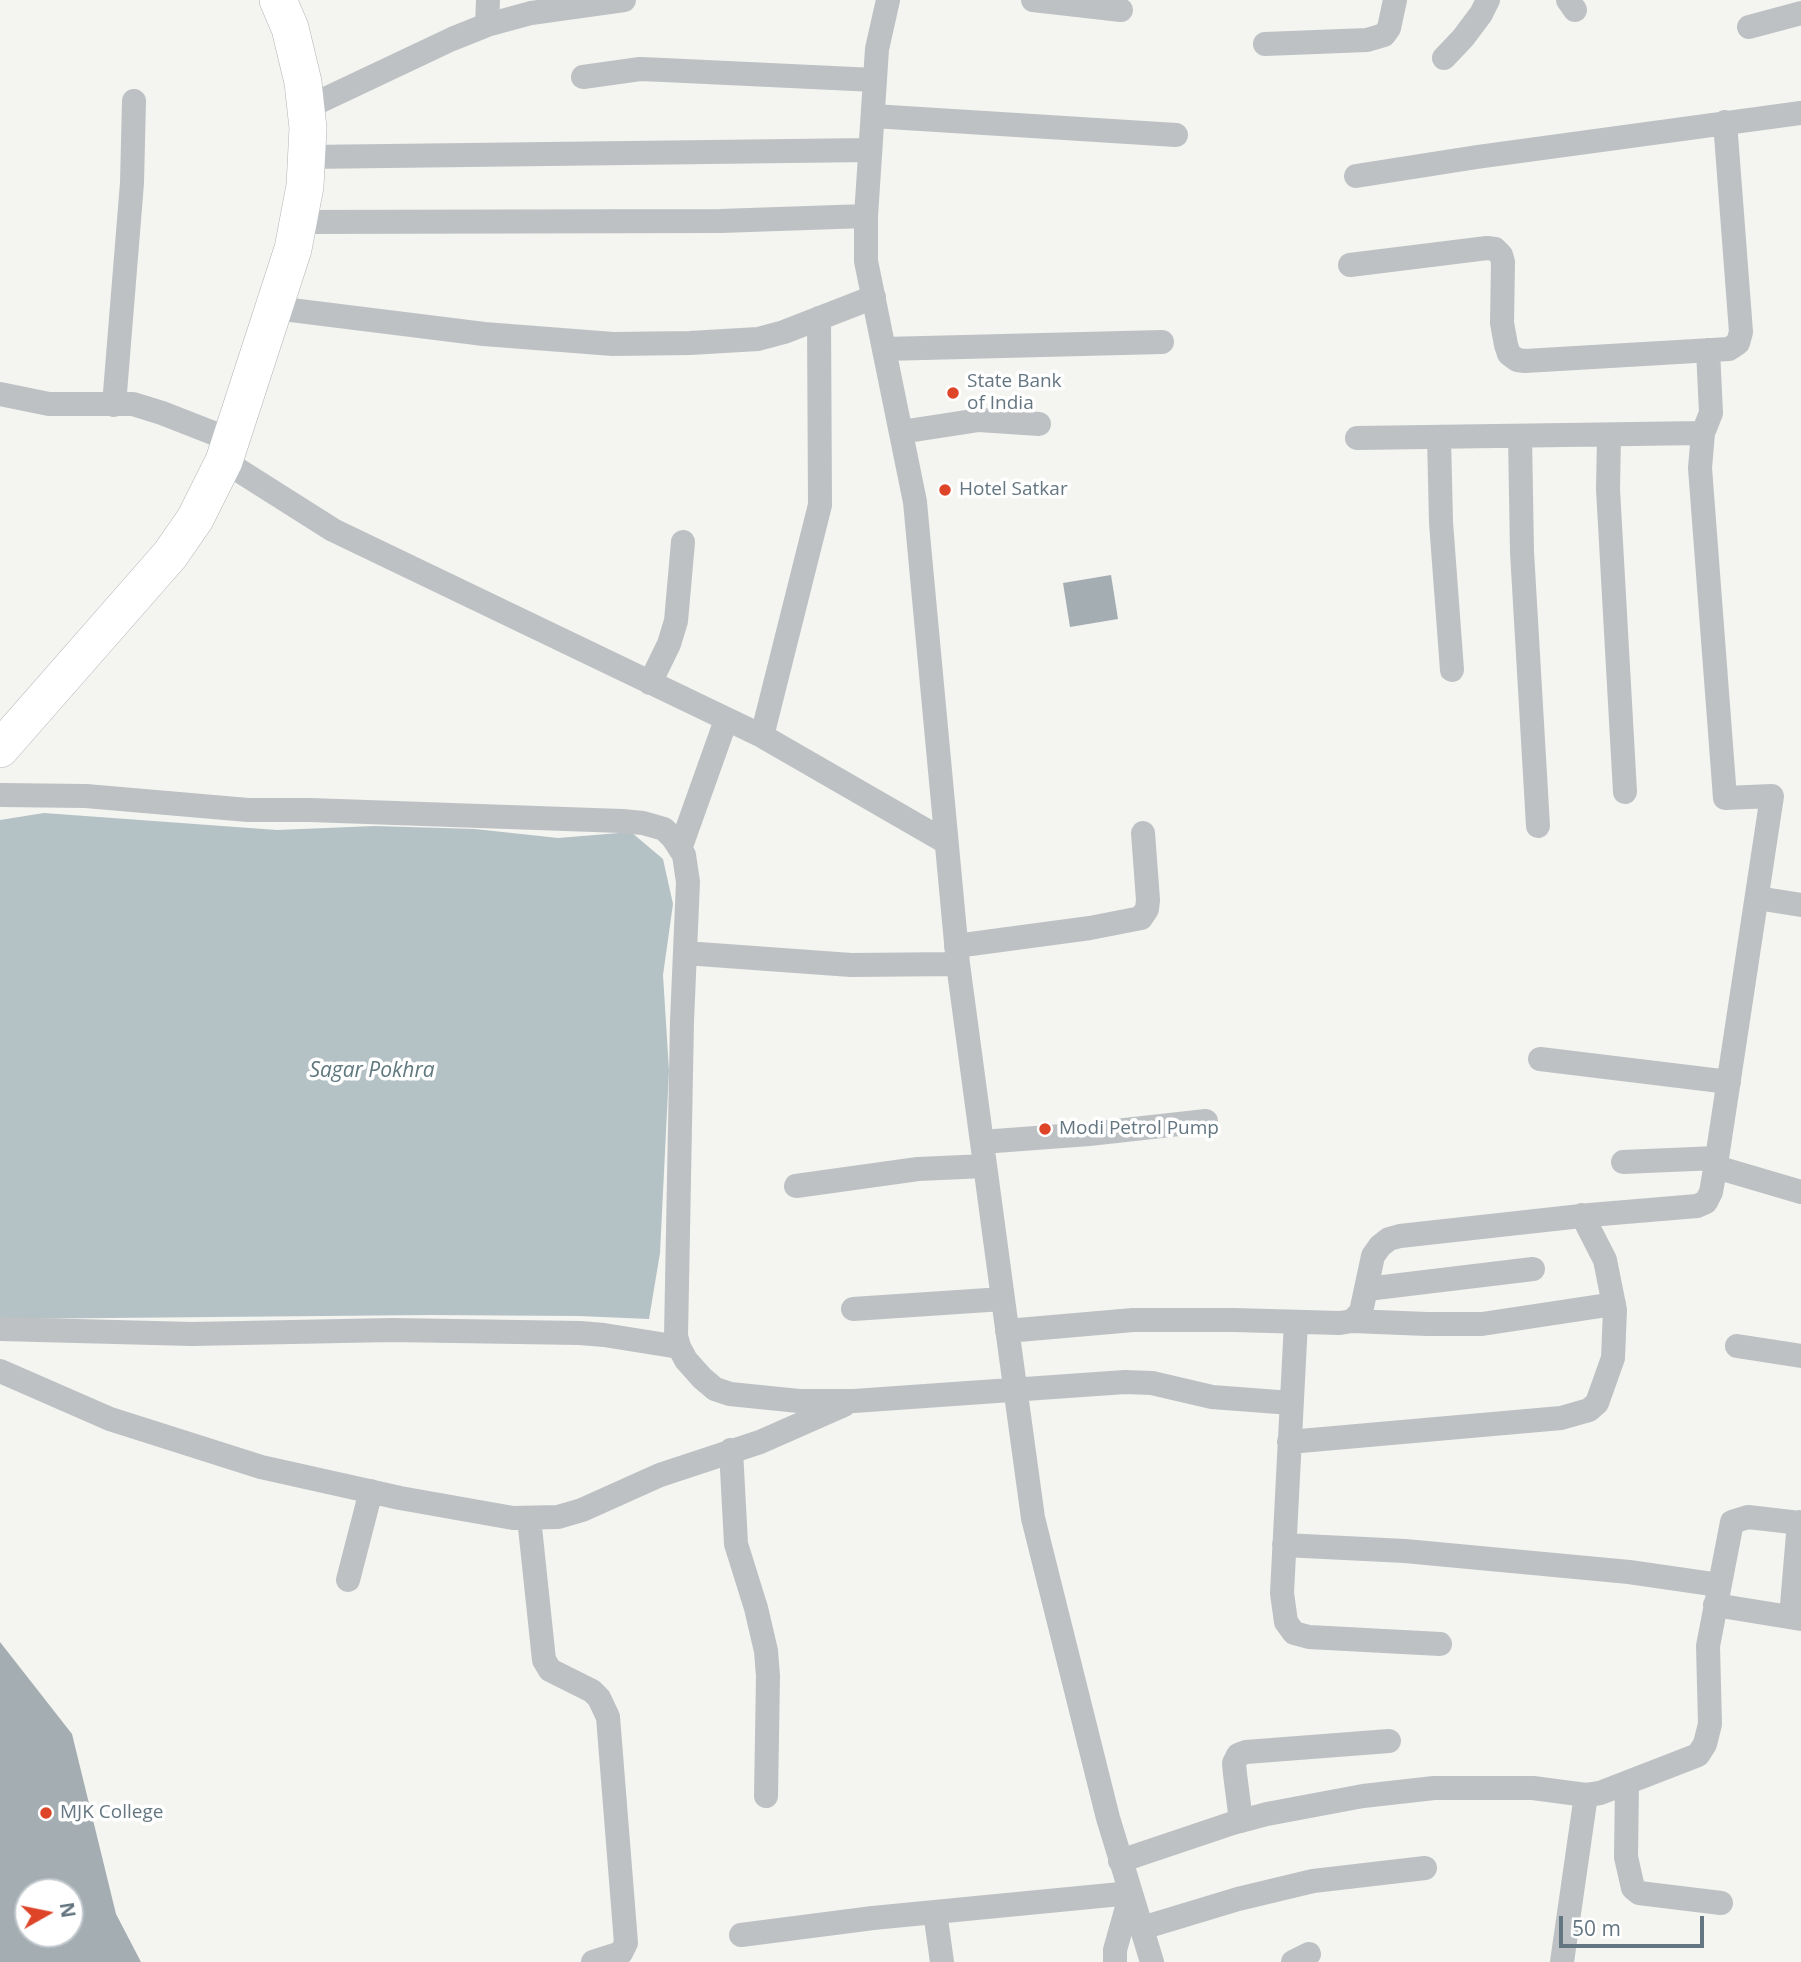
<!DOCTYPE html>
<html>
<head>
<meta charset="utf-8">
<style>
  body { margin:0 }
  #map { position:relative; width:1801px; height:1962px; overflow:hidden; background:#f4f4f0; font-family:"Open Sans",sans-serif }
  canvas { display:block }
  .north { position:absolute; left:14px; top:1878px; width:70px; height:70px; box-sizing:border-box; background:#fff; border:2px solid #c1c8cd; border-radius:50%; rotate:81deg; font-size:19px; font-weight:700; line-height:28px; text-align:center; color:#647681 }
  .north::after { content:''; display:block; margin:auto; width:24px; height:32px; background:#dd4428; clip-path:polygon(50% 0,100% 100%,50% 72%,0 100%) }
  .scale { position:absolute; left:1559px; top:1916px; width:145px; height:32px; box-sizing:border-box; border:4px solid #647681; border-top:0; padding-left:9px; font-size:21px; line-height:24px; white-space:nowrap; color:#647681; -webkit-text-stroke:5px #fff; paint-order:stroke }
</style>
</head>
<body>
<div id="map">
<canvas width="1801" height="1962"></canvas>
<div class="north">N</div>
<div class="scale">50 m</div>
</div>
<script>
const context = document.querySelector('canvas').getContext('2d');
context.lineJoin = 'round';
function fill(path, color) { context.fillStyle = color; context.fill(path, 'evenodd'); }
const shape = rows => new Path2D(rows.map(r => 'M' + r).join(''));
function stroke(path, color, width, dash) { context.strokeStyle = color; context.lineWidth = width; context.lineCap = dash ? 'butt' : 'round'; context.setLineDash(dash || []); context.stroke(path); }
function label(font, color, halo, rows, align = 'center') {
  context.font = font + ' "Open Sans",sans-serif'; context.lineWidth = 7; context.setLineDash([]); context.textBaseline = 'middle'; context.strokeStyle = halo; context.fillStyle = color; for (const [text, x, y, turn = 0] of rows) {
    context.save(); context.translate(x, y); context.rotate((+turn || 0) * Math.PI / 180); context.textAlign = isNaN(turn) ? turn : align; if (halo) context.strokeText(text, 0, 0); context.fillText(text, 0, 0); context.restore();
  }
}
const water = shape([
  [44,813,277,830,375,826,475,829,558,838,631,832,663,859,673,904,663,975,669,1071,660,1253,649,1319,579,1316,430,1315,0,1319,0,820]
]);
const building = shape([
  [1111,575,1118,619,1070,627,1063,583],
  [0,1642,72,1734,116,1914,141,1962,0,1962],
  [28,1892,70,1892,70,1934,28,1934]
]);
const minor = shape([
  [888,0,877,49,866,216,866,261,915,502,958,964,1003,1299,1033,1518,1108,1818,1152,1962],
  [1033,0,1121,10],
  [1568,0,1575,10],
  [487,25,488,0],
  [1749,27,1801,13],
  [1265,44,1367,40,1384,35,1389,28,1395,0],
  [1444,58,1463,38,1481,14,1488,0],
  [583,77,640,69,664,70,875,80],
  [306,108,452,39,487,25,531,13,624,0],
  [873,116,1176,135],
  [306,157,870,150],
  [1356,176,1477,157,1801,113],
  [298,222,720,221,866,216],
  [1350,265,1487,248,1495,249,1501,255,1503,262,1502,323,1506,345,1509,354,1517,360,1525,361,1729,349,1738,343,1741,332,1725,122],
  [275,308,484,334,613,344,690,343,758,339,784,332,874,297],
  [884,349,1162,342],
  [0,394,49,404,133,404,162,413,231,440],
  [114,405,132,183,134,101],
  [901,432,979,420,1039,424],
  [1520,436,1522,552,1538,826],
  [1609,436,1608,489,1625,792],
  [1439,437,1441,522,1452,670],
  [1357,438,1703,433],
  [224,461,333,530,762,736,946,842],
  [650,683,669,644,676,621,683,542],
  [762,736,820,505,819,318],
  [0,795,86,796,248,810,310,810,622,821,643,823,664,829,673,838,684,855,688,882,682,1021,676,1336,679,1347,686,1360,702,1378,715,1389,730,1394,799,1401,854,1401,1125,1382,1152,1383,1212,1397,1291,1403],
  [680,849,726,720],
  [1757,898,1801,905],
  [956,946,1090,928,1141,918,1147,909,1148,900,1143,833],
  [685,953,851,965,958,964],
  [1540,1059,1729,1082],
  [982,1142,1089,1134,1206,1121],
  [1623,1162,1717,1158],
  [1716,1167,1801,1192],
  [796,1186,918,1169,985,1166],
  [1367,1289,1533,1269],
  [853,1309,1003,1299],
  [1352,1321,1427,1324,1482,1324,1614,1304],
  [1296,1322,1282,1593,1286,1622,1294,1633,1309,1637,1440,1644],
  [0,1329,192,1334,392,1330,580,1333,604,1335,679,1347],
  [1007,1331,1133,1320,1234,1320,1340,1323,1352,1321,1361,1312,1373,1256,1380,1246,1389,1239,1400,1236,1590,1215,1697,1206,1706,1202,1711,1192,1717,1158,1772,796,1725,798,1700,468,1703,433,1711,413,1708,350],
  [1737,1346,1801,1356],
  [0,1371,110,1419,261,1467,400,1498,513,1518,558,1517,582,1510,660,1475,760,1442,844,1405],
  [1289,1442,1561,1418,1589,1410,1597,1403,1613,1358,1615,1310,1605,1260,1582,1215],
  [731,1450,736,1544,756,1608,766,1651,768,1676,766,1796],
  [529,1518,544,1660,550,1670,592,1691,599,1698,608,1717,626,1943,621,1953,593,1962],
  [1284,1545,1405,1551,1629,1572,1719,1585],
  [348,1580,371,1491],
  [1715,1605,1801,1619],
  [1791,1617,1799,1522],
  [1627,1783,1626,1857,1633,1888,1639,1893,1721,1903],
  [1241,1821,1235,1774,1234,1763,1238,1755,1246,1752,1389,1741],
  [1120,1861,1233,1823,1267,1814,1363,1796,1434,1788,1533,1788,1586,1795,1600,1793,1698,1755,1705,1744,1710,1724,1708,1646,1732,1522,1748,1517,1801,1523],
  [935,1912,942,1962],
  [1142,1928,1238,1899,1313,1881,1425,1868],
  [741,1935,873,1918,1131,1893,1115,1950,1115,1962],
  [1293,1962,1309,1954],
  [1562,1962,1586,1795]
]);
const highway = shape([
  [0,749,170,555,195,519,224,461,293,249,305,186,308,128,303,82,290,28,278,0]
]);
const markers = [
  [953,393,7,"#dd4428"],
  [945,490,7,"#dd4428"],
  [1045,1129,7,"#dd4428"],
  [46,1813,7,"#dd4428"]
];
const poiNames = [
  ["State Bank",967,382],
  ["of India",967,404],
  ["Hotel Satkar",959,490],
  ["Modi Petrol Pump",1059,1129],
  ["MJK College",60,1813]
];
const waterNames = [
  ["Sagar Pokhra",372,1071]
];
fill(water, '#b4c2c5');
fill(building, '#a4adb2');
stroke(highway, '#b0b4b7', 38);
stroke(minor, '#bdc1c4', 24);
stroke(highway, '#fff', 37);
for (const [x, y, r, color] of markers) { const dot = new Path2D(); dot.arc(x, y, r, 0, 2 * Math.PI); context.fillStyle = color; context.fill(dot); stroke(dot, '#fff', 2.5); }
label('19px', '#647681', '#fff', poiNames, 'left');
label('italic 21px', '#5f787e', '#fff', waterNames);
</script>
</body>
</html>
